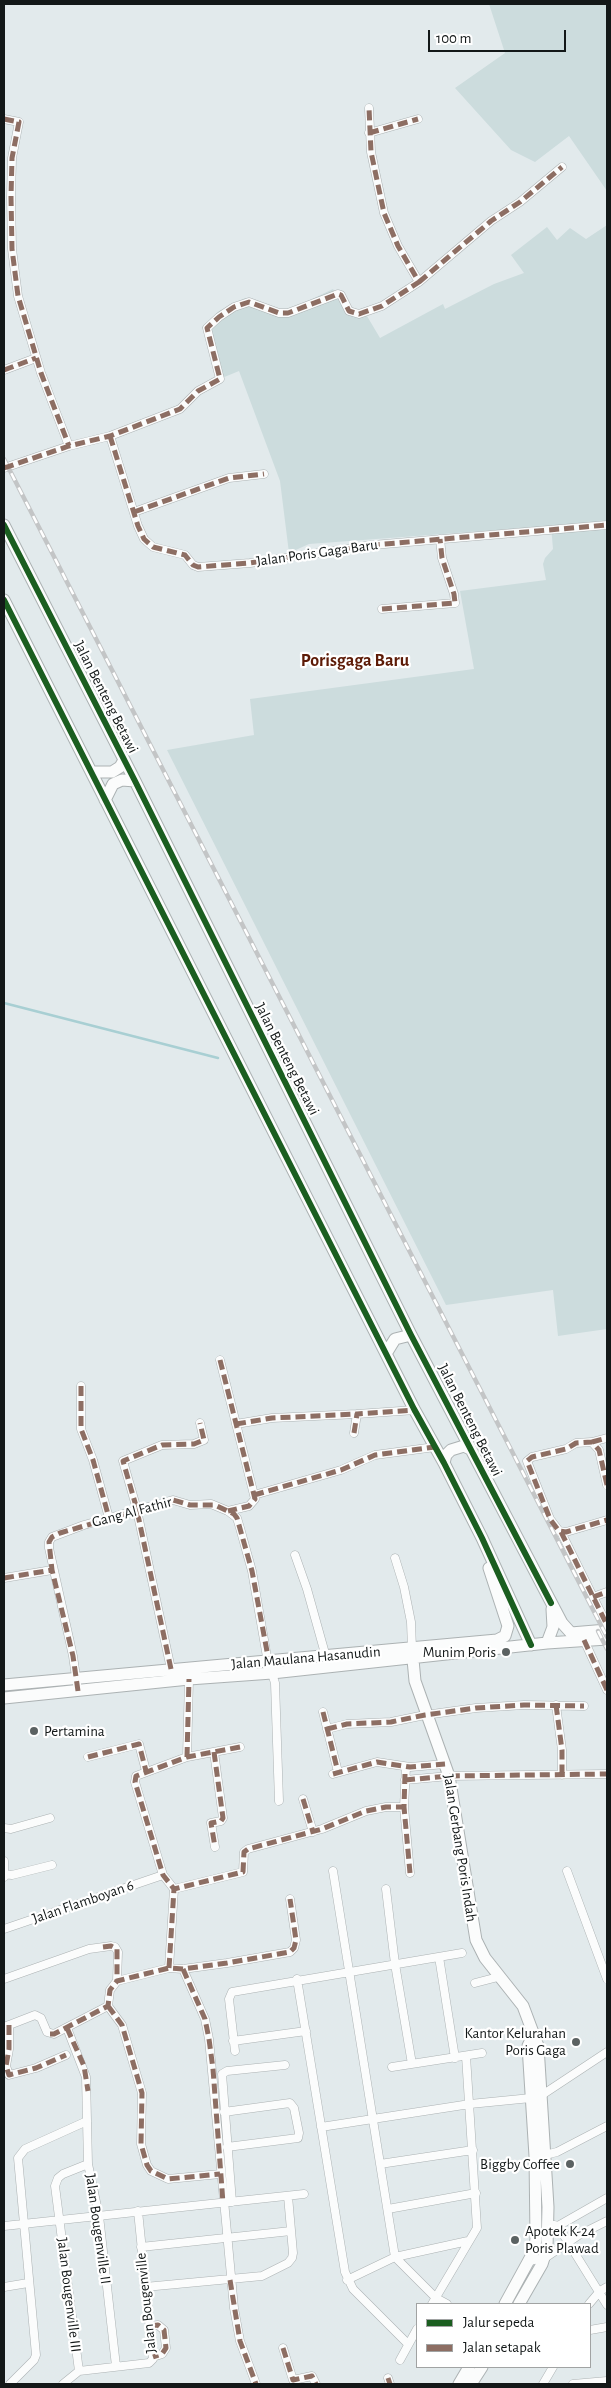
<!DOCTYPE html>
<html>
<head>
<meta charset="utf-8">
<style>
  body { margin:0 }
  #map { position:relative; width:611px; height:2388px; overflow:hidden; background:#e2eaec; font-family:"Alegreya Sans",sans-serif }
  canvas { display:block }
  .frame { position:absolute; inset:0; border:5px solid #131818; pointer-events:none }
  .legend { position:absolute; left:416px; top:2303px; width:175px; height:65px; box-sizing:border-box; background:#fff; border:1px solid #a1a3a3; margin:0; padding:6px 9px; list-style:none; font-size:15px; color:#131818 }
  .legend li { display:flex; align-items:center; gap:10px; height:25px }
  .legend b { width:25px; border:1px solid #a1a3a3 }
  .scale { position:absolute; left:428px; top:30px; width:138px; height:22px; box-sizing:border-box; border:2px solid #131818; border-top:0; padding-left:6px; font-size:15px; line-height:18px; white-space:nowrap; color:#131818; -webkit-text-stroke:4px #fff; paint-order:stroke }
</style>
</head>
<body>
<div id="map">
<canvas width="611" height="2388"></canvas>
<div class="frame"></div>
<ul class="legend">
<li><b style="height:6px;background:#1b5e20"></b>Jalur sepeda</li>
<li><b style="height:6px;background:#8d6e63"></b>Jalan setapak</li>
</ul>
<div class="scale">100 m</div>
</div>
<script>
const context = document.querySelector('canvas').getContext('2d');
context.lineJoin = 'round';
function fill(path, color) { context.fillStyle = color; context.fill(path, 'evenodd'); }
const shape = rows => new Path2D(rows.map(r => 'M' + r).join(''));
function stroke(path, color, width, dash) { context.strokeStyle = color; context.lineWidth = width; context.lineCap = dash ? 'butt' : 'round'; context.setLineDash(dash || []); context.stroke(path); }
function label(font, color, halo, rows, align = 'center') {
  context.font = font + ' "Alegreya Sans",sans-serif'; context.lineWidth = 4.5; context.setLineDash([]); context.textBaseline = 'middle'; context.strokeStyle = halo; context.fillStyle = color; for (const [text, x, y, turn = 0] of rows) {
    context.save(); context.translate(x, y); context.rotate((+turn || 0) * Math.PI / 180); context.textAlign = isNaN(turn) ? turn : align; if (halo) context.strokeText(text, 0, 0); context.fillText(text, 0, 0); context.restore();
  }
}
const built = shape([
  [489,4,607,4,607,191,569,136,535,162,511,150,455,88,505,53],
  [607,225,607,1329,558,1336,553,1290,446,1305,167,750,254,735,250,699,474,669,460,591,546,580,543,564,545,558,553,549,551,526,309,544,289,553,280,481,239,371,222,378,210,338,202,327,219,311,245,298,285,312,333,289,347,312,364,311,380,338,443,304,445,309,494,284,524,273,511,255,547,227,557,240,570,228,586,239]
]);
const stream = shape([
  [4,1003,218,1058]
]);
const street = shape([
  [4,119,19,122,12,158,11,197,12,249,18,296,41,373,69,446],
  [369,133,418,119],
  [419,282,491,221,520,202,562,167],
  [4,370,36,358],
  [110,436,138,526,144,539,153,547,185,555,193,565,198,567,250,563,373,545,607,525],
  [4,468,69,446,110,436,180,409,198,391,220,379,207,328,219,317,234,307,249,302,279,313,288,313,338,294,341,295,349,311,359,314,382,306,419,282,398,246,384,213,371,152,369,108],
  [134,512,229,478,264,474],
  [382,609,455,603,454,594,442,558,440,539],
  [220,1360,255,1499,249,1506,228,1511],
  [81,1386,81,1429,93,1460,109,1518],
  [236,1424,272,1418,357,1414],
  [354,1433,357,1414,415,1410],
  [592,1442,607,1438],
  [607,1485,599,1450,592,1442,576,1443,566,1449,532,1457,527,1461,550,1519,559,1531,566,1532,607,1520],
  [254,1495,341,1470,375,1455,435,1447],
  [561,1532,607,1625],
  [295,1555,307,1589,326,1657],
  [395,1558,404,1587,411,1622,412,1649],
  [4,1578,52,1570],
  [593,1597,607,1592],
  [584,1640,607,1690],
  [171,1669,136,1506,123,1461,162,1445,194,1444,204,1440,200,1423],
  [78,1691,73,1656,49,1548,49,1542,52,1537,84,1525,173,1500,190,1505,211,1504,228,1511,237,1518,240,1528,252,1571,267,1657,275,1683,279,1801],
  [556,1705,562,1750,562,1775],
  [323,1712,338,1772],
  [327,1729,347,1724,391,1722,425,1715,476,1708,524,1705,584,1706],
  [240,1747,187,1757,136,1776,135,1782,163,1875,174,1889,243,1872,244,1852,248,1849,322,1829,366,1811,386,1807,404,1807],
  [214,1752,223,1818,221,1821,211,1823,215,1847],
  [88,1757,139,1744,146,1771],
  [187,1757,189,1679],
  [406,1767,404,1807,410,1873],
  [333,1774,377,1762,410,1767,445,1764],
  [405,1780,449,1776,607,1774],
  [303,1799,313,1832],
  [4,1828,11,1829,50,1818],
  [4,1861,4,1877],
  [333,1871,395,2257,436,2298,447,2304],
  [567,1871,607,1979],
  [4,1874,12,1875,52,1865],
  [386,1889,395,1964,412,2064],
  [4,1929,163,1875],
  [439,1957,455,2058],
  [169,1968,174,1889],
  [183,1969,205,2019,209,2039,234,2308,240,2341,256,2384],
  [4,1979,89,1949,111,1946,115,1947,118,1952,117,1981],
  [297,1979,345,2272,353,2289,408,2344],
  [475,1983,498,1977],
  [108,2006,122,2025,142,2093,141,2144,147,2165,151,2171,168,2179,220,2174],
  [9,2025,9,2049,6,2066,9,2075,36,2068,66,2055],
  [4,2027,35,2015,41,2018,47,2032,54,2034,108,2006,110,1990,117,1981,169,1968,183,1969,227,1963,290,1952,294,1948,296,1940,290,1899],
  [67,2028,86,2077,88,2164,99,2216,116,2366],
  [233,2041,306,2031],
  [235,2051,229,1999,232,1992,462,1953],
  [392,2067,482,2053],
  [224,2112,290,2103,294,2108,299,2133,298,2138,227,2147],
  [321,2127,470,2104,531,2098,542,2095,607,2052],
  [541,2156,557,2152,607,2126],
  [380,2164,473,2150],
  [232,2202,222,2074,227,2071,285,2065],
  [388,2209,476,2193],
  [554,2225,558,2226,607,2198],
  [4,2226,304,2194],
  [558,2226,607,2305],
  [141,2247,291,2231],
  [529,2261,545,2258,579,2235,607,2221],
  [347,2280,395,2257,468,2241],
  [4,2287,28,2283],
  [145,2287,262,2276,288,2263,292,2258,293,2253,288,2196],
  [432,2304,477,2228,466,2056],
  [589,2304,600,2291,607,2287],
  [150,2326,158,2325,164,2330,166,2348,162,2354,153,2357],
  [590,2330,607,2327],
  [283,2348,293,2380,312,2376,316,2384],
  [400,2360,417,2329],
  [79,2371,55,2186,58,2178,63,2174,88,2164],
  [388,2378,390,2384],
  [10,2384,34,2360,36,2355,18,2158,25,2149,87,2121],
  [63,2384,79,2371,149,2363,153,2359,138,2211],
  [543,2384,553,2367],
  [573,2384,607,2381]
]);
const secondary = shape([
  [4,525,135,781,411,1335,562,1623,571,1633,607,1630],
  [4,600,414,1409,444,1463,482,1538,531,1645],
  [92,772,112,772,120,767,124,760],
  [105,800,113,784,122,780,135,781],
  [387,1352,395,1339,411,1335],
  [444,1463,446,1455,451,1450,464,1446,470,1449],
  [547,1643,553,1627,552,1609],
  [412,1649,415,1681,449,1776,476,1940,485,1958,523,2006,538,2046,548,2207,547,2248,542,2264,519,2304],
  [4,1685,497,1640,505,1636,508,1626,489,1568],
  [4,1698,189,1679,272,1673,547,1643,607,1639],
  [505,2304,534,2251,536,2239,535,2156,528,2046,533,2035],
  [459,2384,469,2367],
  [471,2384,482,2367]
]);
const rail = shape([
  [4,459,607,1637],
  [598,1631,607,1649]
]);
const quiet = shape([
  [4,119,19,122,12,158,11,197,12,249,18,296,41,373,69,446],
  [369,133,418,119],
  [419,282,491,221,520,202,562,167],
  [4,370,36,358],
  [110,436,138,526,144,539,153,547,185,555,193,565,198,567,250,563,373,545,607,525],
  [4,468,69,446,110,436,180,409,198,391,220,379,207,328,219,317,234,307,249,302,279,313,288,313,338,294,341,295,349,311,359,314,382,306,419,282,398,246,384,213,371,152,369,108],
  [134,512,229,478,264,474],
  [382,609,455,603,454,594,442,558,440,539],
  [220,1360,255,1499,249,1506,228,1511],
  [81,1386,81,1429,93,1460,109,1518],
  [236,1424,272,1418,357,1414],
  [354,1433,357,1414,415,1410],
  [592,1442,607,1438],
  [607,1485,599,1450,592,1442,576,1443,566,1449,532,1457,527,1461,550,1519,559,1531,566,1532,607,1520],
  [254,1495,341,1470,375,1455,435,1447],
  [561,1532,607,1625],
  [4,1578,52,1570],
  [593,1597,607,1592],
  [584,1640,607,1690],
  [171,1669,136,1506,123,1461,162,1445,194,1444,204,1440,200,1423],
  [78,1691,73,1656,52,1570,49,1542,52,1537,60,1533,173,1500,190,1505,215,1505,234,1514,237,1518,252,1571,269,1662],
  [556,1705,562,1750,562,1775],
  [323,1712,338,1772],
  [327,1729,347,1724,391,1722,425,1715,476,1708,524,1705,584,1706],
  [240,1747,187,1757,136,1776,135,1782,163,1875,174,1889,243,1872,244,1852,248,1849,322,1829,366,1811,386,1807,404,1807],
  [214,1752,223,1818,221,1821,211,1823,215,1847],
  [88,1757,139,1744,146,1771],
  [187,1757,189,1679],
  [333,1774,377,1762,410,1767,445,1764],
  [405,1774,404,1807,410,1873],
  [405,1780,449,1776,607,1774],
  [303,1799,313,1832],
  [103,1947,111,1946,117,1949,117,1981],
  [169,1968,174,1889],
  [183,1969,205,2019,209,2039,213,2069,223,2203],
  [108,2006,122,2025,142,2093,141,2144,147,2165,151,2171,168,2179,220,2174],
  [9,2025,9,2049,6,2066,9,2075,36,2068,66,2055],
  [67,2028,84,2066,88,2091],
  [50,2034,54,2034,108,2006,110,1990,117,1981,169,1968,183,1969,227,1963,290,1952,294,1948,296,1940,290,1899],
  [230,2280,240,2341,256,2384],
  [150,2326,158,2325,164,2330,166,2348,162,2354,153,2357],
  [283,2348,293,2380,312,2376,316,2384],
  [388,2378,390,2384]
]);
const cycleway = shape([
  [4,525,135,781,411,1335,551,1603],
  [4,600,414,1409,444,1463,482,1538,531,1645]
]);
const markers = [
  [506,1652,5,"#5b6262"],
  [34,1731,5,"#5b6262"],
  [576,2042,5,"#5b6262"],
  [570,2164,5,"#5b6262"],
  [515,2240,5,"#5b6262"]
];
const streetNames = [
  ["Jalan Poris Gaga Baru",317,553,-8],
  ["Jalan Benteng Betawi",106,697,63],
  ["Jalan Benteng Betawi",287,1059,63],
  ["Jalan Benteng Betawi",470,1420,63],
  ["Gang Al Fathir",132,1512,-15],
  ["Jalan Maulana Hasanudin",306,1658,-5],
  ["Jalan Gerbang Poris Indah",460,1848,81],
  ["Jalan Flamboyan 6",83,1902,-19],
  ["Jalan Bougenville II",98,2229,82],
  ["Jalan Bougenville III",69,2295,83],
  ["Jalan Bougenville",146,2303,-96]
];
const poiNames = [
  ["Munim Poris",496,1652],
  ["Pertamina",44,1731,"left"],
  ["Kantor Kelurahan",566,2033],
  ["Poris Gaga",566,2050],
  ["Biggby Coffee",560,2164],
  ["Apotek K-24",525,2231,"left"],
  ["Poris Plawad",525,2248,"left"]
];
const quarterNames = [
  ["Porisgaga Baru",355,661]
];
fill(built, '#ccdcdd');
stroke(stream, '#a8cfd3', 2.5);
stroke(street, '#acb2b3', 9);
stroke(secondary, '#acb2b3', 13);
stroke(street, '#fbfcfc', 8);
stroke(secondary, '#fbfcfc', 11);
stroke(rail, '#c3c5c6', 4.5);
stroke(rail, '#fff', 2.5, [8]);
stroke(quiet, '#8d6e63', 5, [10, 5]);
stroke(cycleway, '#1b5e20', 6);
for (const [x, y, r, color] of markers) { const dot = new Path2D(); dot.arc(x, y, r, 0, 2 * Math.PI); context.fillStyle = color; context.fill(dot); stroke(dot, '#fff', 2); }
label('15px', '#131818', '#fff', streetNames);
label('15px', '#131818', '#fff', poiNames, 'right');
label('bold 18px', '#5d1b07', '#fff', quarterNames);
</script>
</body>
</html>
